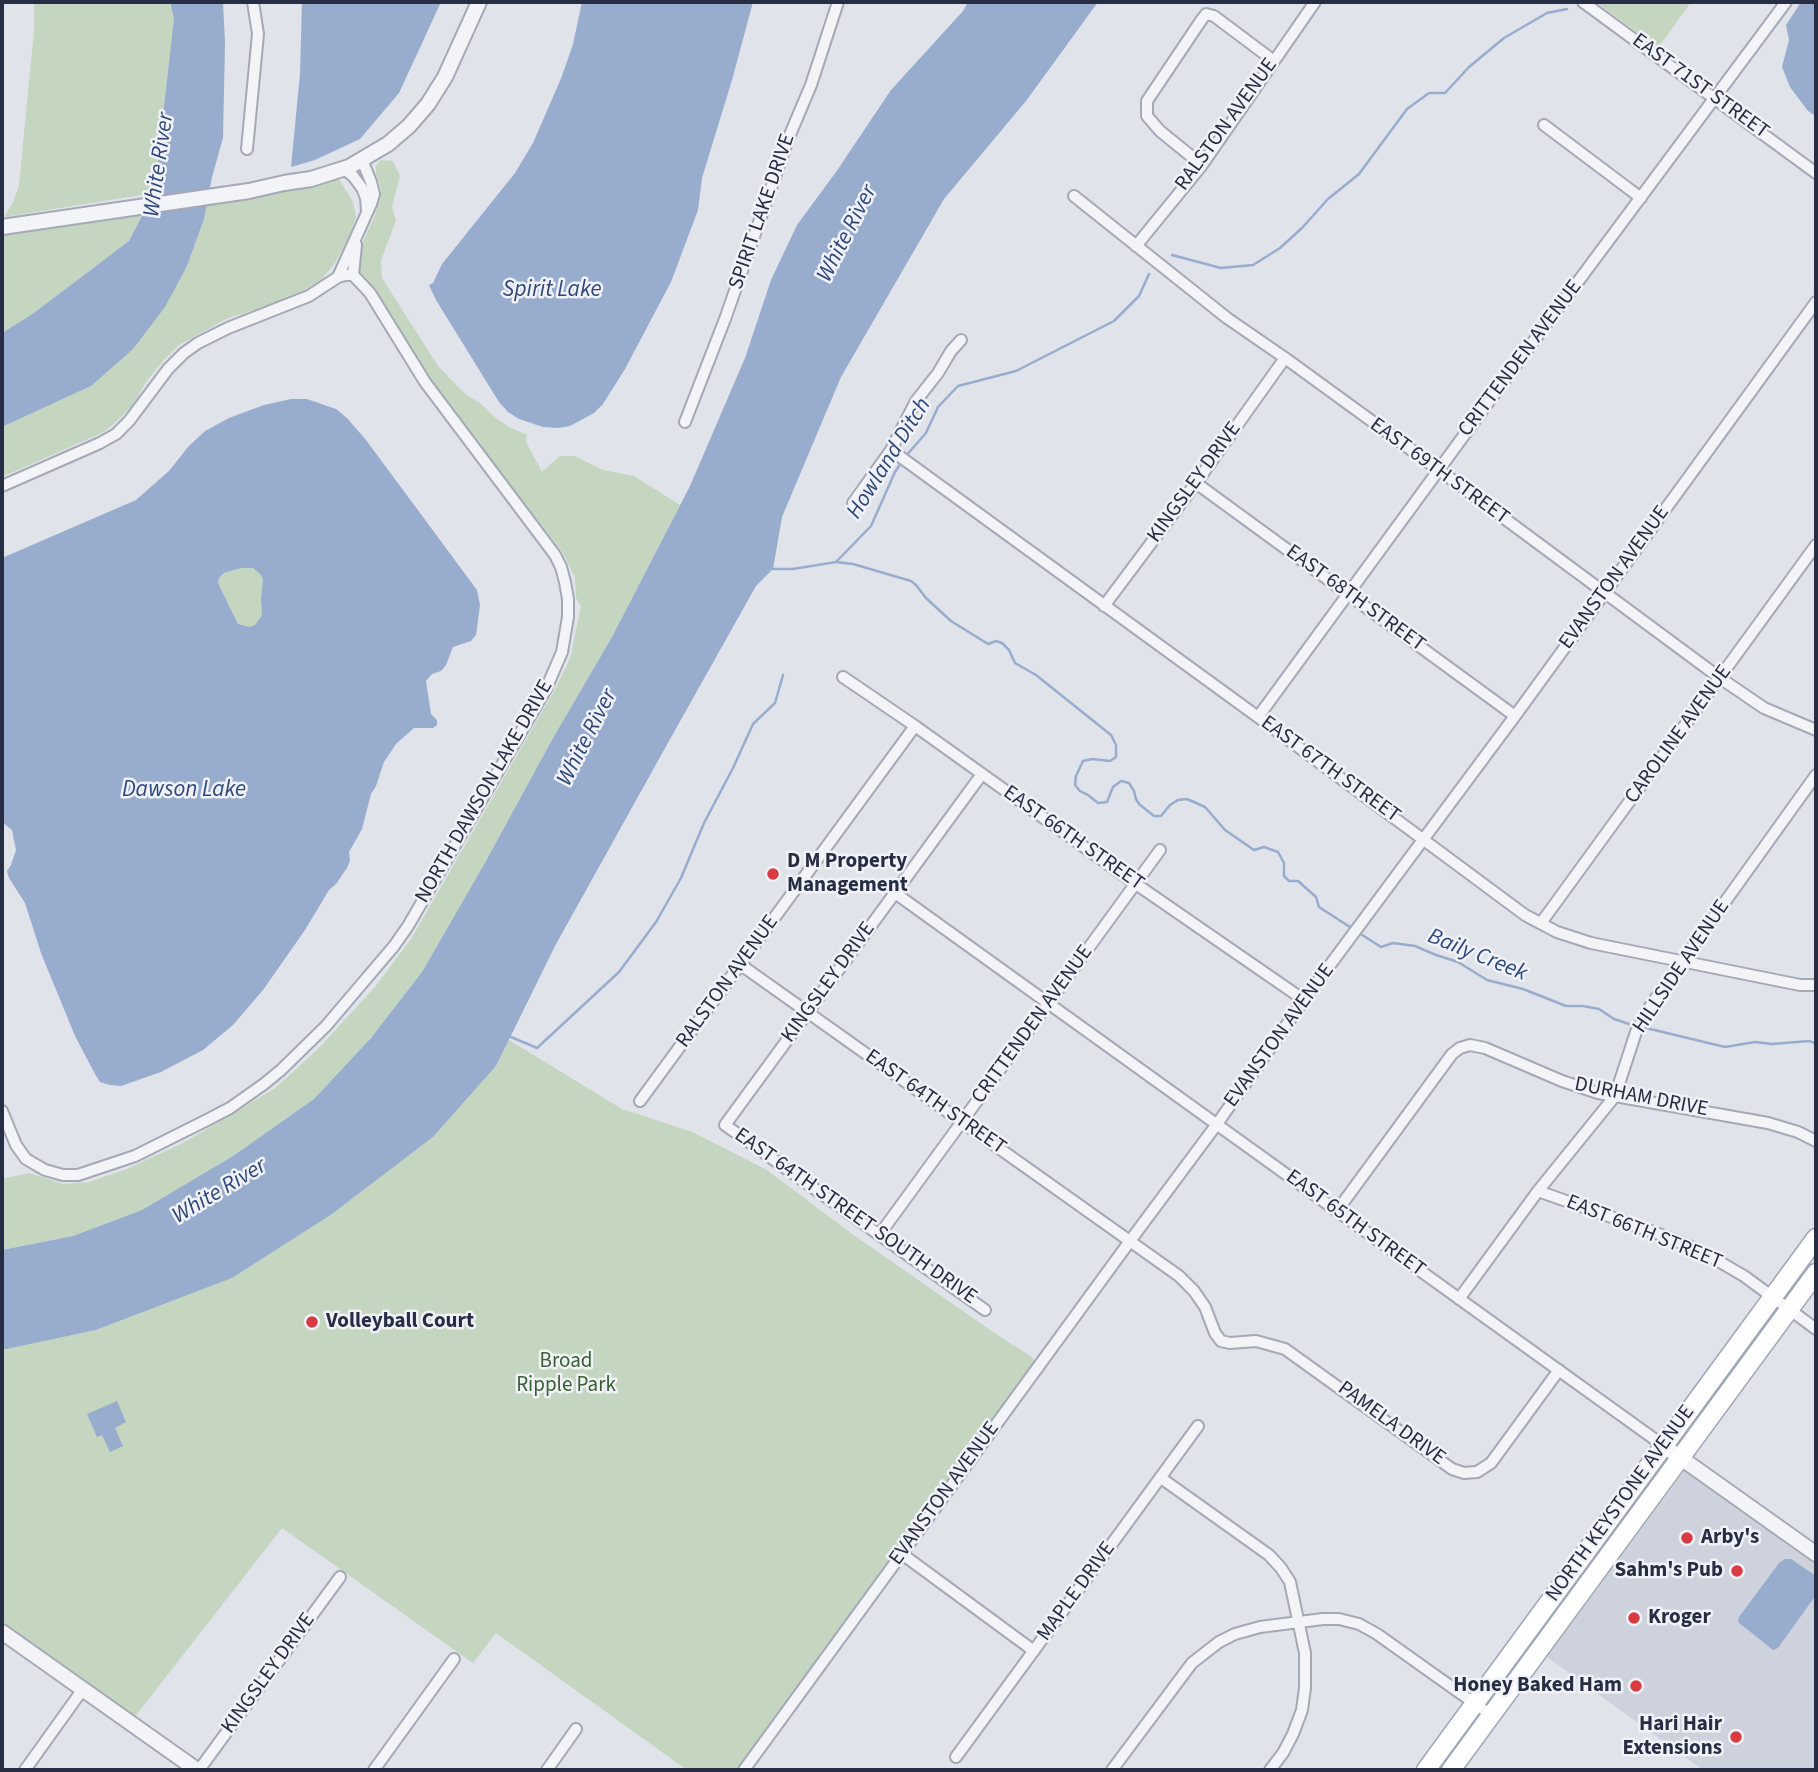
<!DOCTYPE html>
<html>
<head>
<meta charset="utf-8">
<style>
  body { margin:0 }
  #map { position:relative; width:1818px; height:1772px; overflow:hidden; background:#e0e3ea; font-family:"Source Sans 3",sans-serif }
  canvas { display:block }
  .frame { position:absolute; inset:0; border:4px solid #272e43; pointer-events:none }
</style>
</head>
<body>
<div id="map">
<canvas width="1818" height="1772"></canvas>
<div class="frame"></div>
</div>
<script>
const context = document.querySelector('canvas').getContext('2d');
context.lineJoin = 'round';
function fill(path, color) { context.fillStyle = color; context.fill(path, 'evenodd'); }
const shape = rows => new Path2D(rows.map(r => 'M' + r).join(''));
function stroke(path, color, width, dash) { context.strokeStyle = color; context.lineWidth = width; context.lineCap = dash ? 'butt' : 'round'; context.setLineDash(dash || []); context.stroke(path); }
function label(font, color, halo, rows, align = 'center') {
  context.font = font + ' "Source Sans 3",sans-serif'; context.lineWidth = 5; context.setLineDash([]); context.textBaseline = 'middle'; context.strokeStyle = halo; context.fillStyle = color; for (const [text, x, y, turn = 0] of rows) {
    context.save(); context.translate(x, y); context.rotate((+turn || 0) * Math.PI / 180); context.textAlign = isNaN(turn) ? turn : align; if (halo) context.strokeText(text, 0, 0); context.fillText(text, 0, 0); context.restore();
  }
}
const built = shape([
  [1685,1470,1816,1564,1816,1770,1703,1770,1547,1657]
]);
const green = shape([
  [34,2,170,2,174,19,158,158,159,183,154,193,4,217,13,203,19,185,34,31],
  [1596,2,1691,2,1658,48],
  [381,160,393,161,400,176,392,207,396,221,381,260,382,278,438,366,464,393,481,404,497,419,511,428,527,435,526,442,542,472,560,456,575,456,603,470,634,476,680,505,612,637,553,738,486,861,422,972,371,1038,314,1099,233,1156,142,1210,73,1236,2,1250,2,1179,29,1173,63,1184,89,1182,127,1169,183,1143,274,1089,318,1049,375,987,411,939,554,691,570,659,581,606,576,598,575,578,563,553,437,390,384,308,360,274,358,263,361,246,375,216,381,189,376,173,376,165],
  [339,179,353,202,356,217,348,239,335,263,321,280,301,292,262,308,228,318,179,345,162,362,146,382,133,404,120,418,104,432,2,477,2,427,91,386,187,266,204,219,207,203],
  [144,212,129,241,31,315,2,333,2,236,8,233],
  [241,568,253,568,260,574,263,579,261,600,262,615,255,625,250,627,238,624,218,583,219,578,224,573],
  [509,1040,622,1109,692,1132,767,1170,852,1234,996,1334,1029,1355,1040,1365,744,1770,687,1770,496,1633,473,1663,282,1528,130,1723,2,1631,2,1350,96,1330,232,1278,332,1214,433,1137,496,1066]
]);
const water = shape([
  [170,2,223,2,225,43,223,138,212,177,204,219,187,266,165,307,133,349,91,386,2,427,2,333,31,315,129,241,159,183,158,158,174,19],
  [302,2,441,2,399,93,360,139,315,160,291,167,300,74],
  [582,2,753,2,732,80,702,178,698,210,671,282,625,369,603,404,594,413,570,426,558,428,543,427,519,419,508,412,499,402,436,300,429,285,433,283,442,264,515,173,533,143,562,76,573,44],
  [968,2,1098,2,1026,101,944,199,841,377,782,517,773,569,756,586,669,741,555,946,496,1066,433,1137,332,1214,232,1278,96,1330,2,1350,2,1250,73,1236,142,1210,233,1156,314,1099,371,1038,422,972,486,861,553,738,612,637,690,486,745,358,771,280,797,225,836,172,891,90,963,11],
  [1801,2,1816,2,1816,116,1808,111,1790,87,1782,67,1789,40,1786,25],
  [291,399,307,399,336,409,347,418,366,440,477,590,480,605,476,635,471,641,453,647,446,665,441,671,432,674,426,681,431,714,437,720,437,725,433,728,414,728,396,744,384,762,376,786,371,794,362,829,349,852,350,861,347,868,336,884,329,890,305,930,263,990,233,1025,203,1050,161,1072,121,1086,110,1085,100,1082,95,1074,75,1036,41,953,25,903,9,878,7,871,11,865,16,850,12,830,2,822,2,558,136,500,169,471,188,447,205,431,229,418,264,405],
  [241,568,253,568,260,574,263,579,261,600,262,615,255,625,250,627,238,624,218,583,219,578,224,573],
  [117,1401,126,1422,115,1428,123,1446,110,1452,102,1435,97,1437,87,1414],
  [1785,1559,1791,1559,1816,1576,1816,1595,1778,1648,1773,1650,1738,1622,1739,1617,1779,1563]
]);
const stream = shape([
  [1172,255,1221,268,1253,265,1280,248,1302,228,1328,199,1359,174,1407,109,1429,93,1445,93,1469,67,1504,38,1547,13,1567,9],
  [905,457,926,433,938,407,958,386,1016,371,1114,321,1139,296,1149,274],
  [837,561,871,526,895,472,901,463],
  [773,569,793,569,836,562,853,564,911,581,916,585,926,598,951,621,988,644,996,641,1002,643,1009,650,1015,663,1036,675,1111,735,1116,745,1116,757,1110,761,1092,759,1083,761,1076,776,1075,785,1080,791,1088,795,1098,803,1107,802,1113,787,1121,781,1129,783,1134,791,1136,799,1139,804,1154,816,1161,816,1170,805,1178,800,1187,799,1205,807,1225,830,1254,850,1264,847,1278,852,1284,863,1284,876,1289,881,1298,881,1316,897,1319,907,1353,929],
  [1359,933,1381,947,1393,943,1415,946,1436,955,1458,962,1487,980,1523,989,1566,1006,1583,1006,1599,1009,1614,1019,1635,1026],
  [1642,1027,1725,1047,1755,1042,1772,1044,1810,1041,1816,1044],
  [511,1037,537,1048,619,972,656,922,681,878,704,823,733,768,753,724,775,703,783,675]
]);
const minor = shape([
  [1583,2,1816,173],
  [1544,125,1641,198],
  [247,149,258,34,253,2],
  [1202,165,1160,131,1147,116,1147,101,1202,19,1206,14,1214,16,1274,61],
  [344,169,353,176,362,188,366,198,367,211],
  [1074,196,1227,318,1285,358,1439,470,1720,678,1764,708,1816,730],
  [1136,246,1202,165,1315,2],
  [353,275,356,245],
  [338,277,371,204,374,194,371,182,362,160],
  [685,422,725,319,789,137,811,85,838,2],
  [891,450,1258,717,1525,915,1557,932,1591,943,1800,985,1816,985],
  [1196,483,1515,716],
  [2,486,100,443,116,434,129,421,168,369,184,353,198,343,228,328,309,296,338,277,346,275,353,275,370,293,425,382,555,555,561,567,565,582,568,599,568,617,562,652,546,689,408,926,394,946,326,1026,281,1070,264,1084,230,1108,207,1120,135,1156,78,1175,63,1175,45,1170,26,1159,16,1145,2,1111],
  [853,503,891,450,916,401,938,373,951,351,961,340],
  [1104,606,1196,483,1285,358],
  [843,677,915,726,1136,884,1304,1000],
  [1258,717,1484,408,1786,2],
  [982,774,725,1125,985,1310],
  [895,893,1664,1446],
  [1541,923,1816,545],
  [741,965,1179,1276,1194,1291,1205,1307,1215,1333,1221,1341,1230,1343,1256,1341,1285,1349,1452,1469,1464,1473,1477,1472,1491,1463,1559,1370],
  [640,1101,915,726],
  [1538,1191,1659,1234,1701,1251,1744,1276,1816,1329],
  [1337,1211,1452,1054,1460,1048,1470,1045,1485,1048,1562,1081,1598,1093,1768,1123,1798,1132,1816,1141],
  [880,1234,1160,850],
  [1459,1299,1538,1191,1615,1096,1636,1032,1651,1005,1816,775],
  [1161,1478,1269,1555,1281,1568,1290,1582,1305,1653,1305,1688,1302,1710,1293,1734,1283,1753,1270,1770],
  [902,1554,1034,1651],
  [956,1757,1198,1426],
  [25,1770,83,1689],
  [199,1770,340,1577],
  [374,1770,454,1659],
  [547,1770,576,1729],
  [744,1770,1130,1241,1217,1124,1304,1000,1515,716,1816,302],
  [1112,1770,1192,1663,1219,1642,1235,1634,1260,1627,1323,1619,1339,1619,1359,1624,1377,1634,1491,1715]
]);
const tertiary = shape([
  [2,227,249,191,284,183,311,179,349,167,388,144,409,126,428,104,445,77,479,2],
  [1664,1446,1816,1554],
  [2,1632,197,1770]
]);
const primary = shape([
  [1426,1770,1816,1238],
  [1451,1770,1816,1273]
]);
const markers = [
  [773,874,7,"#d93b43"],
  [312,1322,7,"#d93b43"],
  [1687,1538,7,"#d93b43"],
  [1737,1571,7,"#d93b43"],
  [1634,1618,7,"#d93b43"],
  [1636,1686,7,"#d93b43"],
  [1736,1737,7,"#d93b43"]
];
const streetNames = [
  ["EAST 71ST STREET",1700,87,36],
  ["RALSTON AVENUE",1227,125,-54],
  ["SPIRIT LAKE DRIVE",763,212,-71],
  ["CRITTENDEN AVENUE",1521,359,-53],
  ["EAST 69TH STREET",1439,472,36],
  ["KINGSLEY DRIVE",1195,483,-54],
  ["EVANSTON AVENUE",1615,578,-54],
  ["EAST 68TH STREET",1355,599,36],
  ["CAROLINE AVENUE",1679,735,-54],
  ["EAST 67TH STREET",1330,770,36],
  ["NORTH DAWSON LAKE DRIVE",485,792,-60],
  ["EAST 66TH STREET",1073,839,35],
  ["HILLSIDE AVENUE",1682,967,-56],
  ["RALSTON AVENUE",728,982,-54],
  ["KINGSLEY DRIVE",829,983,-54],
  ["CRITTENDEN AVENUE",1033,1025,-54],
  ["EVANSTON AVENUE",1280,1036,-54],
  ["DURHAM DRIVE",1641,1098,11],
  ["EAST 64TH STREET",935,1103,35],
  ["EAST 64TH STREET SOUTH DRIVE",855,1217,35],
  ["EAST 65TH STREET",1355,1224,36],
  ["EAST 66TH STREET",1644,1233,22],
  ["PAMELA DRIVE",1391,1424,36],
  ["EVANSTON AVENUE",945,1494,-54],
  ["NORTH KEYSTONE AVENUE",1621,1504,-54],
  ["MAPLE DRIVE",1077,1592,-54],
  ["KINGSLEY DRIVE",269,1674,-54]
];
const poiNames = [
  ["D M Property",787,862],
  ["Management",787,886],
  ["Volleyball Court",326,1322],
  ["Arby's",1701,1538],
  ["Sahm's Pub",1723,1571,"right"],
  ["Kroger",1648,1618],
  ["Honey Baked Ham",1622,1686,"right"],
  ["Hari Hair",1722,1725,"right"],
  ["Extensions",1722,1749,"right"]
];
const parkNames = [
  ["Broad",566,1362],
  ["Ripple Park",566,1386]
];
const waterNames = [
  ["White River",160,165,-82],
  ["White River",848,234,-63],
  ["Spirit Lake",552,291],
  ["Howland Ditch",890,459,-58],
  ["White River",588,738,-63],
  ["Dawson Lake",184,791],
  ["Baily Creek",1477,956,22],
  ["White River",220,1192,-31]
];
fill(built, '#ced2dc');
fill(green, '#c4d5c0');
fill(water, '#98accd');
stroke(stream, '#98accd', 2.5);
stroke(minor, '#a5a9b5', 14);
stroke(tertiary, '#a5a9b5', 18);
stroke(primary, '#9ea6b7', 21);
stroke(minor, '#f3f4f8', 10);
stroke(tertiary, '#f3f4f8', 14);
stroke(primary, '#fff', 18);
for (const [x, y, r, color] of markers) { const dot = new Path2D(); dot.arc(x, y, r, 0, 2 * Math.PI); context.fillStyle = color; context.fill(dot); stroke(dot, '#f0f2f7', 2.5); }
label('21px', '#272e43', '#f0f2f7', streetNames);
label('bold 21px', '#272e43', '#f0f2f7', poiNames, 'left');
label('21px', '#376033', '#f0f2f7', parkNames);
label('italic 23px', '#2e487a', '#f0f2f7', waterNames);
</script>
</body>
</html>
